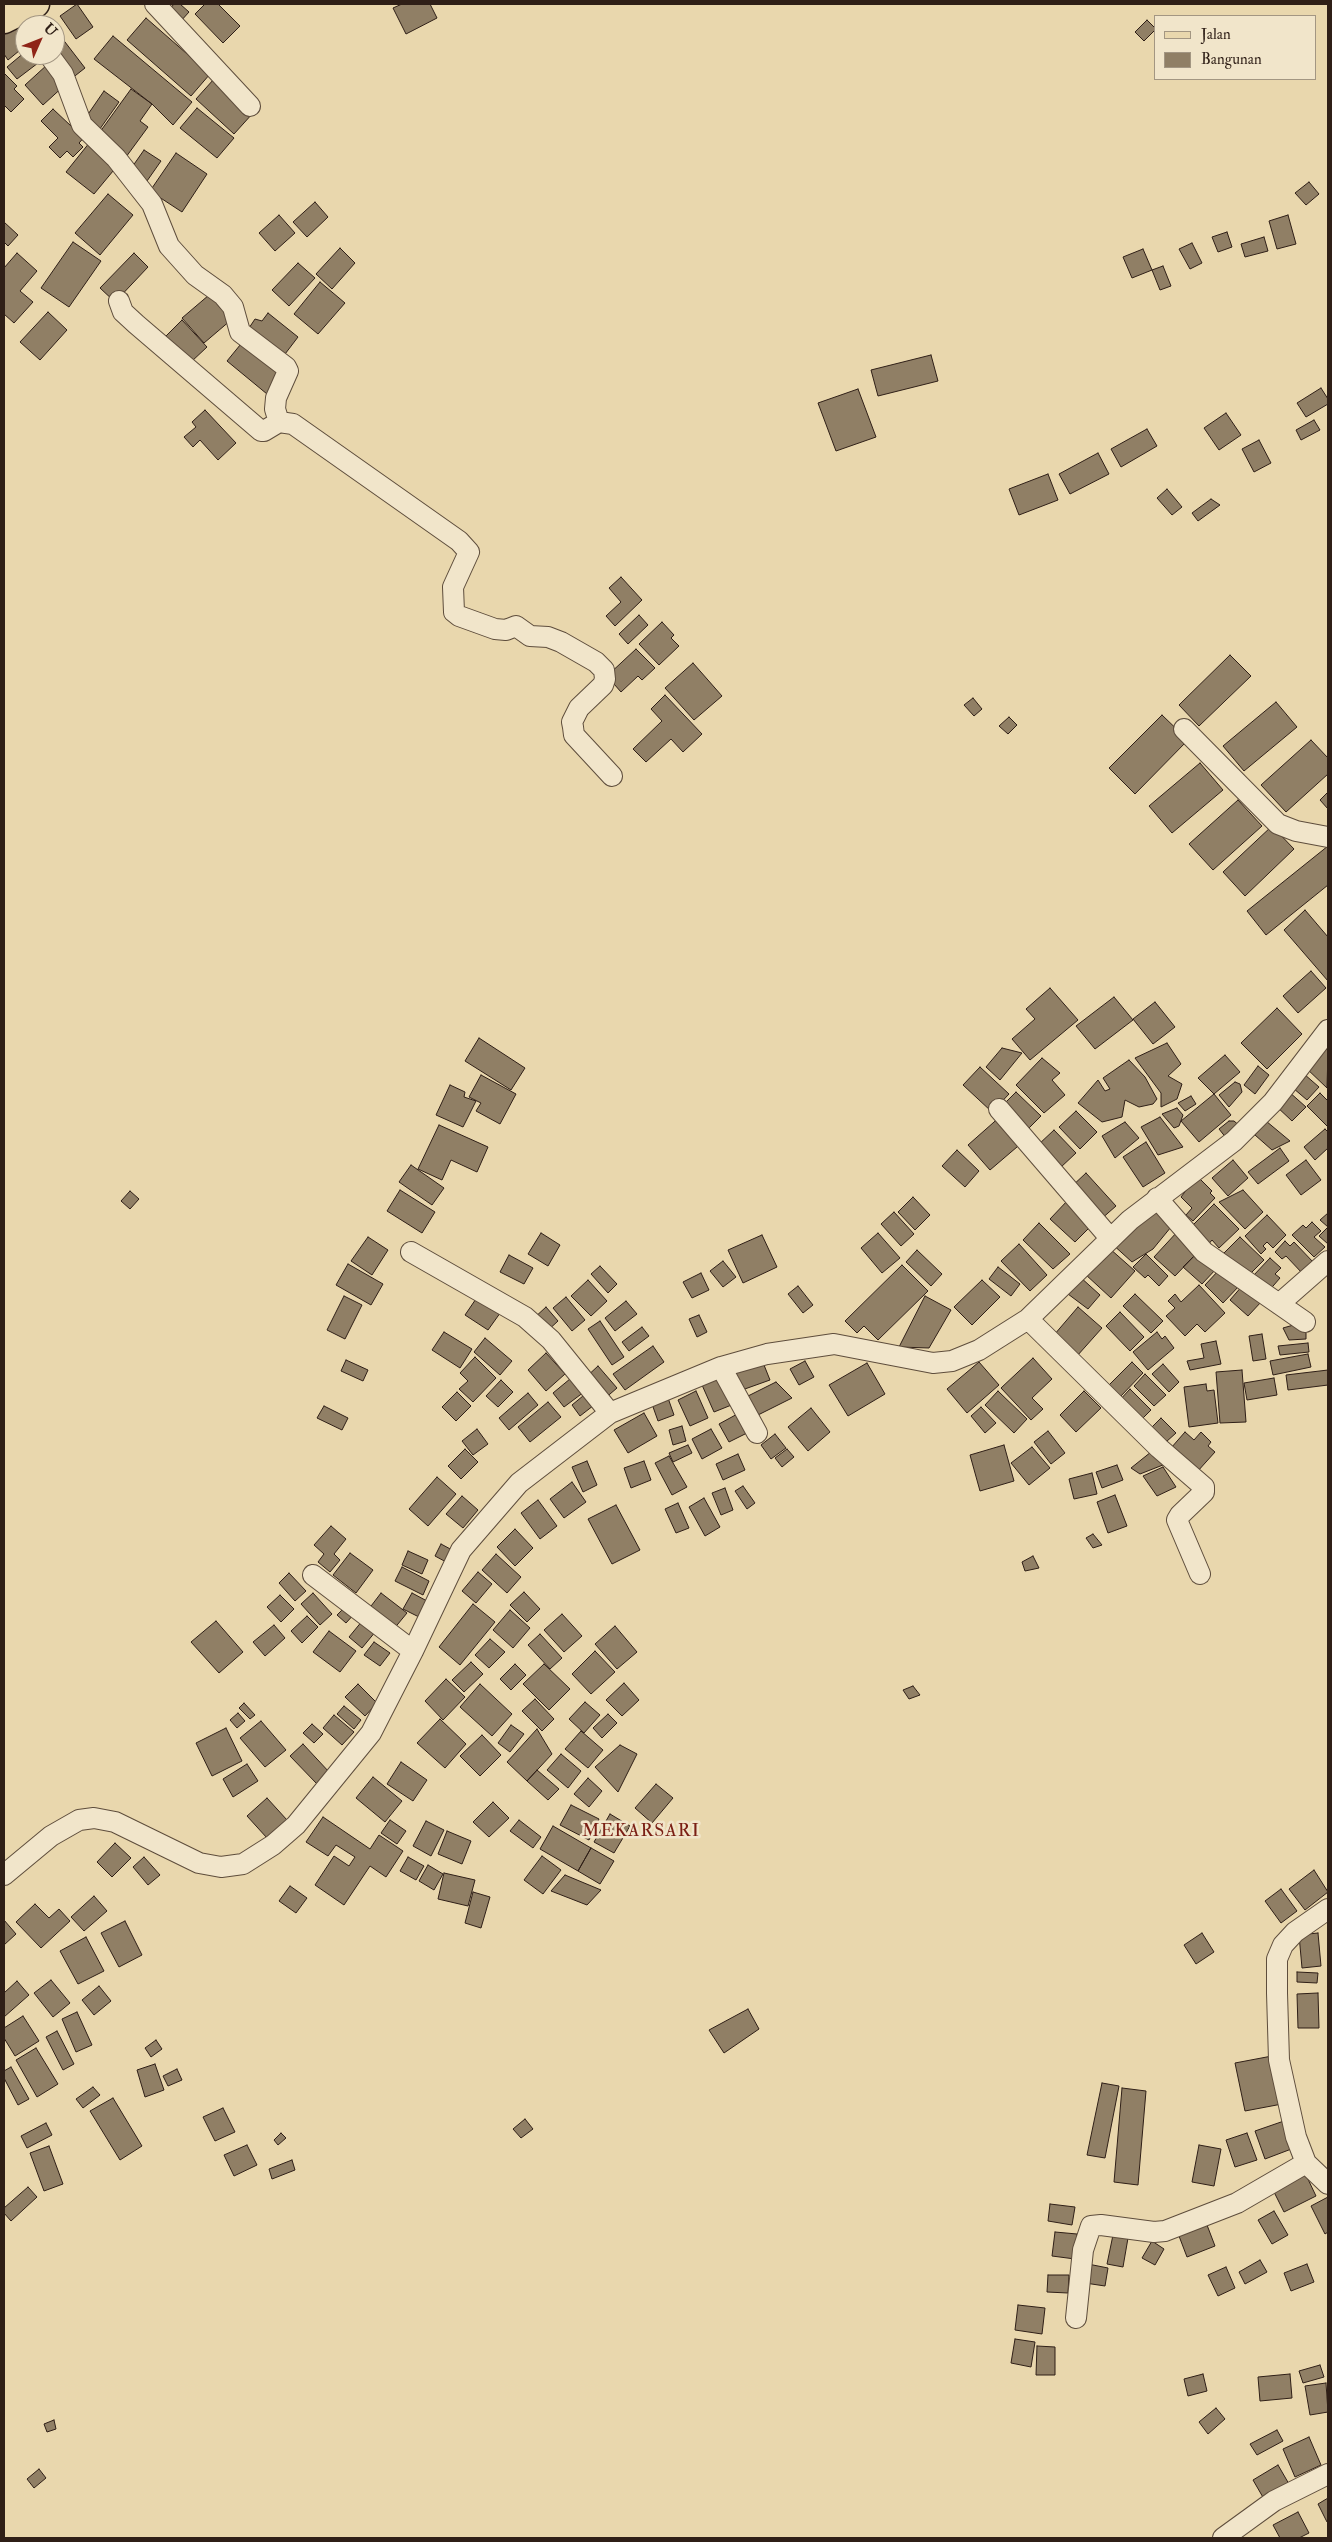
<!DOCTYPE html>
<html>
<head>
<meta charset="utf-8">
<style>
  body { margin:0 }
  #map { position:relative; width:1332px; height:2542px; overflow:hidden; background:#e9d7ad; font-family:"IM FELL Double Pica",serif }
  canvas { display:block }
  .frame { position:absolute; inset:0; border:5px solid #2f1f17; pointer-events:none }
  .legend { position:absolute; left:1154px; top:15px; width:162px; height:65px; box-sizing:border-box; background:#f1e5ca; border:1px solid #a39682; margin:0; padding:6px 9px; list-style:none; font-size:15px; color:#2f1f17 }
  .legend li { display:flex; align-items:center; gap:10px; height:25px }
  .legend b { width:25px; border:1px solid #a39682 }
  .north { position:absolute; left:15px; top:15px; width:50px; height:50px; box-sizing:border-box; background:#f1e5ca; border:1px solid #a39682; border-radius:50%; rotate:46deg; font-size:14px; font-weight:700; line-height:20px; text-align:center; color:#2f1f17 }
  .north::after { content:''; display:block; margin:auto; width:18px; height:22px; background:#8f2418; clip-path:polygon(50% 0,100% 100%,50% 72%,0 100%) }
</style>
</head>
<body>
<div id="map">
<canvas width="1332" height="2542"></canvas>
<div class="frame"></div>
<ul class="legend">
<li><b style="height:6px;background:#e9d7ad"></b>Jalan</li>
<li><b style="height:14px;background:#907f65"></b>Bangunan</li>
</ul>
<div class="north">U</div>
</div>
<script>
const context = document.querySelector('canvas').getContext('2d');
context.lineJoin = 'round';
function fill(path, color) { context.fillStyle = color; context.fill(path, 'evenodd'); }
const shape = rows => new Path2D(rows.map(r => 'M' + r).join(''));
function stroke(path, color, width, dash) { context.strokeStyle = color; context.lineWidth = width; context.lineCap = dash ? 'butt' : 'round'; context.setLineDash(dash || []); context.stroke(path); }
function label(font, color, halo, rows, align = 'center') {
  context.font = font + ' "IM FELL Double Pica",serif'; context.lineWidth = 5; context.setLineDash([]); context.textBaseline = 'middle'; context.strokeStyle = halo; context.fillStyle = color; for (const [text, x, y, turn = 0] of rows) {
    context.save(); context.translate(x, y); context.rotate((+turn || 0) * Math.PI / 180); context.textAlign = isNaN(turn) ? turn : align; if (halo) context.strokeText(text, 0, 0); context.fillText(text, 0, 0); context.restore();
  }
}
const building = shape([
  [77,4,93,27,76,39,60,16,77,4],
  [174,4,180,4,189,12,180,22,168,11,174,4],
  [205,4,218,4,240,26,223,43,195,14,205,4],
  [402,4,430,4,437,18,406,34,393,8,402,4],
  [146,18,210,74,191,96,127,40,146,18],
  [1147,20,1156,29,1144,41,1135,32,1147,20],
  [19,22,25,29,25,46,8,60,4,54,4,35,19,22],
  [55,29,85,68,71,79,55,55,55,29],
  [113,36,192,102,173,125,152,104,94,59,113,36],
  [25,52,25,55,38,55,42,60,17,79,7,67,25,52],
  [48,64,66,84,43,105,25,85,48,64],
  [4,73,17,86,14,89,24,99,11,112,4,105,4,73],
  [214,79,253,113,234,134,196,99,214,79],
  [131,89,152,104,140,121,148,127,126,157,97,136,131,89],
  [104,91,119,102,97,133,82,123,104,91],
  [197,108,234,138,217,158,180,128,197,108],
  [53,109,71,126,77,121,88,133,79,143,83,147,73,157,67,151,60,158,49,147,58,138,41,121,53,109],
  [90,142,118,165,94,194,66,172,90,142],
  [144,150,161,161,147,181,130,170,144,150],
  [176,153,207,174,182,212,150,191,176,153],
  [1309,182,1319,194,1306,205,1295,193,1309,182],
  [108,194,133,215,100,255,75,233,108,194],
  [315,202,328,217,307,237,293,222,315,202],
  [279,215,295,233,275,251,259,233,279,215],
  [1288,215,1296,244,1277,249,1269,221,1288,215],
  [4,222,18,235,8,246,4,242,4,222],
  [1227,232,1232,247,1218,252,1212,237,1227,232],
  [1264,237,1268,251,1245,257,1241,244,1264,237],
  [73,242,101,261,69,307,41,288,73,242],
  [1192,243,1202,263,1190,269,1179,249,1192,243],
  [340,248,355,263,332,289,316,274,340,248],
  [1143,249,1152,270,1132,278,1123,257,1143,249],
  [17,253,37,271,20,291,33,302,14,323,4,314,4,268,17,253],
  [134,253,148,267,115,302,100,288,134,253],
  [298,263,315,278,289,306,272,290,298,263],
  [1163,266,1171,286,1160,290,1152,270,1163,266],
  [320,282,345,303,318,334,294,314,320,282],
  [209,295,231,320,204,343,182,318,209,295],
  [48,312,67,330,40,360,20,342,48,312],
  [268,313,298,337,282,358,247,331,255,319,262,321,268,313],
  [182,320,207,347,191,362,166,336,182,320],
  [245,339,285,372,267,394,227,361,245,339],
  [931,355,938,381,878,396,871,370,931,355],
  [1321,388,1328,399,1328,404,1306,417,1297,403,1321,388],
  [858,389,876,437,836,451,818,403,858,389],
  [205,410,236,443,218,460,200,440,193,447,184,437,196,427,192,422,205,410],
  [1226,413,1241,435,1219,450,1204,428,1226,413],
  [1314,420,1320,430,1301,440,1296,430,1314,420],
  [1147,429,1157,446,1121,467,1111,449,1147,429],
  [1259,440,1271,463,1254,472,1242,449,1259,440],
  [1098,453,1109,474,1070,494,1059,474,1098,453],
  [1048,474,1058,500,1019,515,1009,489,1048,474],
  [1167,489,1182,507,1172,515,1157,498,1167,489],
  [1211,499,1220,505,1198,521,1192,513,1211,499],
  [621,577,642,600,615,626,606,616,621,602,609,588,621,577],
  [639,615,648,625,628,644,619,634,639,615],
  [662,622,674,635,671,638,679,646,659,665,639,644,662,622],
  [636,649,655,668,642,680,638,676,621,692,607,676,636,649],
  [1230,655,1251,676,1199,726,1179,705,1230,655],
  [693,663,722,696,694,720,665,688,693,663],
  [665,695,702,734,683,752,671,739,646,762,633,749,662,721,651,709,665,695],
  [973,698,982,709,974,716,964,705,973,698],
  [1276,702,1297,727,1244,771,1223,746,1276,702],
  [1162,715,1188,740,1135,794,1109,768,1162,715],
  [1009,717,1017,725,1008,734,999,726,1009,717],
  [1311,740,1328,758,1328,774,1286,812,1261,785,1311,740],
  [1200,763,1223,790,1172,833,1149,806,1200,763],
  [1328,792,1328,809,1320,800,1328,792],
  [1238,800,1262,826,1213,870,1189,844,1238,800],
  [1272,826,1294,849,1245,896,1223,872,1272,826],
  [1328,846,1328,885,1266,935,1247,911,1328,846],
  [1305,910,1328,937,1328,981,1284,930,1305,910],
  [1311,971,1326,988,1298,1013,1283,996,1311,971],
  [1050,988,1078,1020,1030,1060,1012,1039,1035,1019,1026,1009,1050,988],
  [1114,997,1133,1020,1095,1049,1076,1026,1114,997],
  [1155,1002,1175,1027,1153,1044,1133,1019,1155,1002],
  [1277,1008,1302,1034,1267,1069,1241,1043,1277,1008],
  [479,1038,525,1068,511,1090,465,1061,479,1038],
  [1167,1043,1181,1064,1168,1076,1182,1084,1177,1099,1161,1107,1161,1093,1135,1058,1167,1043],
  [1324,1047,1328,1051,1327,1088,1304,1066,1324,1047],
  [1002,1048,1022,1053,1000,1080,986,1067,1002,1048],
  [1225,1055,1240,1072,1214,1094,1198,1078,1225,1055],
  [1042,1058,1060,1073,1052,1080,1065,1095,1044,1113,1016,1085,1042,1058],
  [1129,1060,1145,1077,1157,1099,1153,1104,1139,1107,1125,1100,1122,1117,1102,1122,1078,1103,1098,1080,1105,1091,1110,1089,1103,1078,1129,1060],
  [1258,1066,1269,1075,1255,1094,1244,1085,1258,1066],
  [980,1067,1009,1094,992,1112,963,1085,980,1067],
  [1304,1074,1319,1087,1307,1100,1293,1088,1304,1074],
  [481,1075,516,1094,500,1124,476,1111,481,1103,469,1097,481,1075],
  [1235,1082,1240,1084,1242,1092,1229,1107,1219,1095,1235,1082],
  [450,1085,465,1092,464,1097,476,1101,463,1127,436,1115,450,1085],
  [1288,1091,1306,1107,1292,1121,1275,1105,1288,1091],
  [1016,1092,1041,1116,1027,1130,1002,1106,1016,1092],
  [1320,1093,1328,1101,1328,1127,1307,1106,1320,1093],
  [1214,1094,1231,1115,1199,1142,1181,1121,1214,1094],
  [1191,1096,1196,1104,1185,1111,1178,1103,1191,1096],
  [1177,1108,1183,1115,1179,1126,1174,1128,1162,1114,1177,1108],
  [1076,1111,1097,1132,1080,1149,1059,1127,1076,1111],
  [1002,1115,1024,1141,990,1170,968,1145,1002,1115],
  [1160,1117,1183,1147,1158,1155,1141,1127,1160,1117],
  [1229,1121,1234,1121,1241,1127,1227,1139,1219,1129,1229,1121],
  [1266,1121,1290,1141,1272,1150,1255,1135,1266,1121],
  [1125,1122,1139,1138,1115,1158,1102,1136,1125,1122],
  [439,1125,488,1147,477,1172,451,1160,442,1180,418,1169,439,1125],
  [1325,1129,1328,1132,1328,1148,1315,1160,1304,1147,1325,1129],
  [1054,1130,1076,1153,1060,1168,1038,1145,1054,1130],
  [1146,1142,1165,1173,1143,1187,1123,1157,1146,1142],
  [1280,1148,1289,1161,1258,1184,1248,1172,1280,1148],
  [957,1150,979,1171,965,1187,942,1166,957,1150],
  [1233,1160,1248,1178,1228,1196,1212,1178,1233,1160],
  [1306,1160,1321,1180,1301,1195,1286,1175,1306,1160],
  [411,1165,444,1188,432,1205,399,1182,411,1165],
  [1086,1173,1116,1206,1100,1220,1070,1188,1086,1173],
  [1197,1176,1212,1191,1210,1193,1215,1198,1193,1221,1186,1215,1192,1208,1181,1197,1197,1176],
  [400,1190,435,1212,422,1233,387,1211,400,1190],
  [1243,1190,1263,1212,1245,1229,1219,1202,1243,1190],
  [130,1191,139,1199,130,1209,121,1201,130,1191],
  [913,1197,930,1215,915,1230,898,1212,913,1197],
  [1069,1199,1093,1224,1075,1242,1050,1219,1069,1199],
  [1214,1204,1239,1229,1219,1248,1212,1240,1207,1246,1190,1228,1214,1204],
  [1154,1208,1171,1227,1153,1249,1132,1262,1111,1243,1154,1208],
  [894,1212,914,1234,901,1246,881,1224,894,1212],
  [1328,1213,1328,1244,1319,1236,1328,1227,1320,1220,1328,1213],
  [1267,1215,1286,1235,1273,1248,1267,1242,1263,1246,1266,1249,1261,1254,1245,1236,1267,1215],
  [1312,1222,1321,1231,1314,1237,1325,1247,1314,1257,1292,1235,1303,1225,1306,1228,1312,1222],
  [1039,1223,1070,1254,1053,1269,1023,1240,1039,1223],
  [1178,1231,1199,1251,1175,1276,1154,1257,1178,1231],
  [541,1233,560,1245,548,1266,528,1254,541,1233],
  [878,1233,900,1258,882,1273,861,1248,878,1233],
  [762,1235,777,1267,743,1283,728,1250,762,1235],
  [368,1237,388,1250,372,1275,351,1261,368,1237],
  [1240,1237,1264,1260,1246,1278,1222,1255,1240,1237],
  [1285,1241,1290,1246,1294,1242,1314,1263,1303,1274,1286,1256,1282,1259,1275,1252,1285,1241],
  [1019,1244,1047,1275,1030,1291,1001,1261,1019,1244],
  [1109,1248,1135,1271,1111,1298,1085,1274,1109,1248],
  [917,1250,942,1274,931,1286,906,1262,917,1250],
  [1199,1251,1217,1268,1202,1284,1183,1267,1199,1251],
  [1146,1254,1168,1276,1159,1286,1148,1275,1145,1278,1133,1267,1146,1254],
  [509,1255,533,1268,524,1284,500,1272,509,1255],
  [1270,1258,1281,1268,1275,1274,1280,1278,1267,1293,1253,1276,1270,1258],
  [723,1261,736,1277,723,1287,710,1271,723,1261],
  [348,1264,383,1284,371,1305,336,1285,348,1264],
  [902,1265,928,1291,878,1340,864,1326,857,1333,845,1321,902,1265],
  [600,1266,617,1284,608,1293,591,1274,600,1266],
  [998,1267,1020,1284,1011,1296,989,1279,998,1267],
  [1219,1270,1240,1285,1223,1303,1205,1285,1219,1270],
  [701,1273,709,1290,692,1298,683,1282,701,1273],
  [1079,1276,1100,1295,1088,1309,1064,1291,1079,1276],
  [588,1280,607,1301,591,1316,571,1296,588,1280],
  [982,1280,1000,1297,972,1325,954,1307,982,1280],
  [1199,1285,1225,1313,1205,1332,1197,1324,1185,1336,1166,1316,1175,1308,1168,1301,1175,1294,1181,1302,1199,1285],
  [1243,1285,1262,1301,1248,1316,1230,1300,1243,1285],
  [798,1286,813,1305,803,1313,788,1294,798,1286],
  [480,1293,503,1309,488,1330,465,1315,480,1293],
  [1135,1294,1163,1321,1151,1333,1123,1306,1135,1294],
  [344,1296,362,1305,345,1339,327,1330,344,1296],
  [925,1296,951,1310,929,1348,899,1347,925,1296],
  [566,1297,585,1320,572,1331,553,1308,566,1297],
  [626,1301,637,1314,615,1331,605,1318,626,1301],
  [546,1307,558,1321,545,1333,533,1319,546,1307],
  [1078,1307,1102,1328,1077,1356,1054,1335,1078,1307],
  [1120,1312,1144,1337,1130,1351,1106,1326,1120,1312],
  [699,1315,707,1332,697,1337,689,1319,699,1315],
  [600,1321,624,1357,612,1365,588,1329,600,1321],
  [1297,1324,1306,1333,1306,1339,1289,1340,1283,1328,1297,1324],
  [642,1327,649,1336,629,1351,622,1342,642,1327],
  [444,1332,472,1349,460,1368,432,1350,444,1332],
  [1157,1332,1162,1339,1165,1336,1174,1348,1148,1370,1133,1352,1157,1332],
  [1262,1334,1266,1359,1253,1361,1249,1336,1262,1334],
  [485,1338,512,1361,500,1375,474,1352,485,1338],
  [1216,1341,1221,1364,1190,1370,1187,1361,1204,1358,1201,1344,1216,1341],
  [1308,1343,1309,1352,1280,1355,1278,1346,1308,1343],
  [653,1346,664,1362,625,1390,613,1374,653,1346],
  [546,1353,565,1374,546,1391,528,1370,546,1353],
  [1308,1354,1311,1367,1273,1375,1270,1361,1308,1354],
  [475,1357,496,1378,473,1402,459,1389,468,1381,460,1373,475,1357],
  [1033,1358,1052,1379,1032,1398,1043,1409,1031,1420,1001,1388,1033,1358],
  [346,1360,368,1370,363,1381,341,1371,346,1360],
  [762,1360,770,1380,742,1390,735,1371,762,1360],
  [805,1361,814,1377,799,1385,790,1369,805,1361],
  [979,1362,999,1385,967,1413,947,1389,979,1362],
  [1132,1362,1143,1373,1120,1397,1108,1386,1132,1362],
  [867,1363,885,1394,848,1416,829,1385,867,1363],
  [1163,1364,1179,1382,1169,1392,1152,1374,1163,1364],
  [598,1366,617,1388,603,1400,584,1379,598,1366],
  [1242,1370,1246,1422,1220,1423,1216,1372,1242,1370],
  [1328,1370,1328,1385,1288,1390,1286,1375,1328,1370],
  [576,1374,588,1389,564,1407,553,1393,576,1374],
  [1145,1374,1166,1395,1154,1406,1134,1386,1145,1374],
  [722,1376,734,1404,714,1412,702,1385,722,1376],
  [1274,1378,1277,1395,1247,1400,1244,1383,1274,1378],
  [501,1380,513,1392,498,1407,486,1396,501,1380],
  [776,1382,792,1398,756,1416,746,1397,776,1382],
  [1206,1384,1207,1391,1214,1390,1218,1423,1189,1427,1184,1387,1206,1384],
  [1130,1389,1151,1410,1138,1423,1117,1403,1130,1389],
  [589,1391,598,1402,580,1416,572,1405,589,1391],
  [696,1391,708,1418,690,1426,678,1400,696,1391],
  [998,1391,1027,1419,1014,1433,985,1405,998,1391],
  [1084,1391,1101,1408,1076,1432,1060,1415,1084,1391],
  [457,1392,471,1406,456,1421,442,1407,457,1392],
  [528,1393,538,1405,509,1430,499,1418,528,1393],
  [668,1398,674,1415,658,1421,652,1404,668,1398],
  [548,1402,561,1417,530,1442,518,1427,548,1402],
  [324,1406,348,1418,342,1430,317,1418,324,1406],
  [981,1407,996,1423,985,1433,971,1416,981,1407],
  [811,1408,830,1432,808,1451,788,1427,811,1408],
  [741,1412,751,1431,729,1442,719,1424,741,1412],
  [644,1413,657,1436,628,1453,614,1430,644,1413],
  [1161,1418,1176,1433,1166,1442,1152,1427,1161,1418],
  [682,1426,686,1441,673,1445,669,1430,682,1426],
  [477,1429,488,1444,473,1455,462,1441,477,1429],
  [711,1429,722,1448,702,1459,692,1439,711,1429],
  [1048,1431,1065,1453,1051,1464,1034,1442,1048,1431],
  [1185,1432,1194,1440,1201,1432,1211,1442,1208,1446,1215,1452,1197,1472,1171,1448,1185,1432],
  [775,1434,786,1448,771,1459,761,1445,775,1434],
  [688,1445,692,1453,673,1462,669,1453,688,1445],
  [1004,1445,1014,1481,980,1491,970,1455,1004,1445],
  [1032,1447,1050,1468,1029,1485,1011,1463,1032,1447],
  [465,1449,478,1462,461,1479,448,1466,465,1449],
  [787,1449,794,1457,782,1467,775,1458,787,1449],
  [1151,1452,1168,1463,1140,1474,1131,1468,1151,1452],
  [738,1454,745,1470,723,1480,716,1464,738,1454],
  [669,1456,687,1487,672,1495,655,1463,669,1456],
  [587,1461,597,1485,583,1492,572,1467,587,1461],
  [644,1461,651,1480,631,1488,624,1468,644,1461],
  [1117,1465,1123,1480,1102,1488,1096,1472,1117,1465],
  [1163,1467,1176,1487,1157,1496,1143,1476,1163,1467],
  [1092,1473,1097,1494,1074,1499,1069,1479,1092,1473],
  [437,1477,456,1494,428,1526,409,1509,437,1477],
  [572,1482,586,1502,564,1518,550,1499,572,1482],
  [743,1486,755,1503,747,1509,735,1491,743,1486],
  [725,1488,733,1510,721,1515,712,1493,725,1488],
  [1115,1495,1127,1526,1108,1533,1097,1502,1115,1495],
  [462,1496,478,1510,463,1528,446,1514,462,1496],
  [704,1498,720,1527,705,1536,689,1507,704,1498],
  [538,1500,557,1526,540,1539,521,1513,538,1500],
  [678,1503,689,1528,676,1533,665,1509,678,1503],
  [616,1505,640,1550,612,1564,588,1519,616,1505],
  [331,1526,346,1539,334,1554,340,1560,330,1572,318,1562,324,1554,314,1545,331,1526],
  [515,1529,533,1548,515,1566,497,1547,515,1529],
  [1093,1534,1102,1545,1093,1548,1086,1538,1093,1534],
  [441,1544,454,1551,448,1563,435,1556,441,1544],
  [408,1551,428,1560,422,1574,402,1565,408,1551],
  [350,1553,373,1570,356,1593,333,1575,350,1553],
  [496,1554,521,1577,507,1593,482,1570,496,1554],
  [1033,1556,1039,1568,1025,1571,1022,1562,1033,1556],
  [402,1567,429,1581,423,1595,395,1581,402,1567],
  [478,1572,492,1584,476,1603,462,1591,478,1572],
  [289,1573,306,1591,295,1601,279,1583,289,1573],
  [524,1592,540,1609,527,1622,510,1605,524,1592],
  [313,1593,332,1614,320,1625,301,1604,313,1593],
  [381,1593,407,1613,393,1630,368,1610,381,1593],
  [412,1593,427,1601,419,1617,403,1609,412,1593],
  [280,1595,294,1609,281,1622,267,1607,280,1595],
  [348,1604,356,1612,346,1623,337,1615,348,1604],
  [473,1604,495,1622,460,1665,439,1647,473,1604],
  [510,1610,530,1628,513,1648,493,1630,510,1610],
  [562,1614,582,1636,564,1652,544,1630,562,1614],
  [307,1616,318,1627,302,1643,291,1631,307,1616],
  [363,1620,376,1631,362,1648,349,1637,363,1620],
  [216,1621,243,1652,219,1673,191,1642,216,1621],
  [274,1625,285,1638,265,1656,253,1642,274,1625],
  [615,1626,637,1652,617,1669,595,1644,615,1626],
  [329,1631,356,1651,340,1672,313,1652,329,1631],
  [540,1634,562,1658,550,1669,528,1645,540,1634],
  [490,1639,505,1652,489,1668,475,1655,490,1639],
  [374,1642,390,1653,380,1666,364,1655,374,1642],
  [595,1651,615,1672,591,1694,572,1674,595,1651],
  [471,1662,483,1674,464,1692,452,1680,471,1662],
  [515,1664,526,1675,511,1690,500,1679,515,1664],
  [544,1664,570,1689,549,1710,523,1684,544,1664],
  [446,1679,465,1697,443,1720,425,1701,446,1679],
  [624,1683,639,1700,622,1716,606,1700,624,1683],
  [358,1684,377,1703,365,1716,345,1697,358,1684],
  [480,1684,512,1714,492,1736,460,1707,480,1684],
  [913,1686,920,1695,909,1699,903,1690,913,1686],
  [535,1699,554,1719,542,1731,522,1711,535,1699],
  [585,1702,600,1715,584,1733,569,1719,585,1702],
  [244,1703,255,1715,250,1719,239,1708,244,1703],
  [344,1706,361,1720,354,1729,337,1714,344,1706],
  [238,1713,245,1721,237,1728,230,1720,238,1713],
  [608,1714,617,1723,602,1738,593,1728,608,1714],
  [334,1715,354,1732,342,1745,323,1728,334,1715],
  [440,1719,466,1744,445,1768,417,1743,440,1719],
  [261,1721,286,1750,265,1767,240,1738,261,1721],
  [312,1724,323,1734,314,1743,303,1733,312,1724],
  [511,1725,524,1734,510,1752,498,1743,511,1725],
  [226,1728,242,1761,212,1776,196,1743,226,1728],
  [537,1729,552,1754,527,1781,507,1762,537,1729],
  [581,1731,603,1750,588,1768,565,1749,581,1731],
  [482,1735,501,1755,480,1776,460,1756,482,1735],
  [303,1744,330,1773,317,1784,290,1756,303,1744],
  [620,1745,637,1754,618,1792,595,1767,620,1745],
  [561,1754,581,1771,568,1788,547,1770,561,1754],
  [401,1762,427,1780,413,1801,387,1784,401,1762],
  [247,1764,258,1781,233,1797,223,1779,247,1764],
  [537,1770,559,1789,548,1800,527,1781,537,1770],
  [373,1777,402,1801,385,1822,356,1798,373,1777],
  [588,1778,602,1791,589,1807,574,1794,588,1778],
  [656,1784,673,1798,652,1823,635,1808,656,1784],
  [267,1798,287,1820,267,1838,247,1816,267,1798],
  [493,1802,509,1818,489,1837,473,1822,493,1802],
  [571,1805,599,1819,589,1840,560,1825,571,1805],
  [610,1814,630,1826,614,1853,594,1842,610,1814],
  [323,1817,370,1849,379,1835,403,1851,386,1877,370,1866,344,1905,315,1885,334,1856,349,1866,355,1857,336,1845,328,1856,306,1842,323,1817],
  [390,1820,406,1831,397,1844,381,1833,390,1820],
  [519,1820,541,1837,533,1848,510,1831,519,1820],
  [426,1821,444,1830,431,1856,413,1846,426,1821],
  [553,1826,591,1848,578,1871,540,1849,553,1826],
  [447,1831,471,1841,462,1864,438,1854,447,1831],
  [115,1843,131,1858,112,1877,97,1862,115,1843],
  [591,1848,614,1861,600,1884,578,1871,591,1848],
  [542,1856,561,1870,543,1894,524,1880,542,1856],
  [144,1857,160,1875,148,1885,133,1867,144,1857],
  [408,1857,424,1866,416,1880,400,1871,408,1857],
  [428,1865,443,1874,434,1890,419,1881,428,1865],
  [1314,1870,1328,1892,1305,1910,1289,1889,1314,1870],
  [444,1873,475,1880,468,1906,438,1899,444,1873],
  [565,1875,601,1890,587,1905,551,1891,565,1875],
  [290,1886,307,1898,296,1913,279,1901,290,1886],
  [1281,1889,1297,1911,1281,1923,1265,1901,1281,1889],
  [473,1892,490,1897,481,1928,465,1923,473,1892],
  [94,1896,107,1911,84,1931,71,1917,94,1896],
  [35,1904,49,1918,59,1909,70,1921,41,1948,16,1922,35,1904],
  [4,1920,16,1934,4,1945,4,1920],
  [125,1921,142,1955,119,1967,101,1933,125,1921],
  [1202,1933,1214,1952,1196,1964,1184,1945,1202,1933],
  [1318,1933,1321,1966,1302,1968,1299,1935,1318,1933],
  [86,1937,104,1971,78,1984,60,1951,86,1937],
  [1297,1972,1318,1973,1317,1983,1297,1982,1297,1972],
  [51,1980,70,2003,53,2017,34,1993,51,1980],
  [17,1981,29,1995,4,2017,4,1993,17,1981],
  [99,1986,111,2001,94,2015,82,2000,99,1986],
  [1318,1993,1319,2028,1298,2028,1297,1994,1318,1993],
  [748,2009,759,2029,724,2053,709,2030,748,2009],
  [77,2012,92,2045,76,2052,62,2019,77,2012],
  [23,2016,39,2041,15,2056,4,2038,4,2028,23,2016],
  [57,2031,74,2064,63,2070,46,2037,57,2031],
  [156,2040,162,2049,151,2057,145,2048,156,2040],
  [36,2048,58,2084,37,2097,16,2060,36,2048],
  [1272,2056,1282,2104,1245,2111,1235,2063,1272,2056],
  [155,2064,164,2090,145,2097,137,2070,155,2064],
  [11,2067,29,2099,18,2105,4,2078,4,2071,11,2067],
  [177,2069,182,2080,168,2086,163,2076,177,2069],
  [1102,2083,1119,2086,1105,2158,1087,2155,1102,2083],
  [93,2087,100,2095,83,2108,76,2099,93,2087],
  [1122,2088,1146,2091,1138,2185,1114,2182,1122,2088],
  [113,2098,142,2146,120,2160,90,2111,113,2098],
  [223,2108,235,2132,215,2141,203,2117,223,2108],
  [525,2119,533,2129,521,2138,513,2129,525,2119],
  [1284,2121,1294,2148,1265,2159,1255,2131,1284,2121],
  [46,2123,52,2135,27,2148,21,2136,46,2123],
  [281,2133,286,2138,278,2145,274,2140,281,2133],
  [1247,2133,1257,2160,1235,2167,1226,2140,1247,2133],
  [247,2145,257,2165,234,2176,224,2155,247,2145],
  [1199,2145,1221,2149,1214,2186,1192,2182,1199,2145],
  [49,2146,63,2184,44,2191,30,2153,49,2146],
  [292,2160,295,2170,272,2179,269,2169,292,2160],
  [1306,2175,1316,2196,1284,2212,1273,2190,1306,2175],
  [28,2187,37,2197,11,2221,4,2213,4,2208,28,2187],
  [1328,2197,1328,2232,1325,2234,1311,2206,1328,2197],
  [1050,2204,1075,2207,1072,2225,1048,2221,1050,2204],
  [1274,2211,1288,2235,1272,2244,1258,2220,1274,2211],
  [1207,2225,1215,2246,1187,2257,1179,2236,1207,2225],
  [1055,2232,1077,2234,1075,2259,1052,2256,1055,2232],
  [1113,2235,1128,2238,1123,2267,1107,2264,1113,2235],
  [1152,2241,1164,2249,1155,2265,1142,2258,1152,2241],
  [1260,2260,1267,2272,1245,2284,1239,2272,1260,2260],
  [1088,2264,1108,2268,1105,2286,1085,2283,1088,2264],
  [1307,2264,1314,2282,1291,2291,1284,2273,1307,2264],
  [1226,2267,1235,2288,1218,2296,1208,2275,1226,2267],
  [1048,2275,1069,2275,1068,2293,1047,2292,1048,2275],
  [1018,2305,1045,2308,1042,2334,1015,2330,1018,2305],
  [1015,2339,1035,2342,1031,2367,1011,2363,1015,2339],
  [1037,2346,1055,2347,1055,2375,1036,2375,1037,2346],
  [1320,2365,1324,2377,1303,2383,1299,2371,1320,2365],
  [1203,2374,1207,2391,1188,2396,1184,2379,1203,2374],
  [1290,2374,1292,2398,1260,2401,1258,2377,1290,2374],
  [1326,2383,1328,2412,1310,2415,1305,2386,1326,2383],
  [1216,2408,1225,2419,1208,2434,1199,2422,1216,2408],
  [54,2420,56,2429,47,2432,44,2424,54,2420],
  [1277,2430,1283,2441,1257,2455,1250,2444,1277,2430],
  [1309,2437,1321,2465,1295,2477,1283,2449,1309,2437],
  [1278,2465,1289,2484,1264,2499,1253,2480,1278,2465],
  [39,2469,46,2478,34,2488,27,2479,39,2469],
  [1328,2498,1328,2521,1327,2522,1318,2504,1328,2498],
  [1298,2512,1309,2533,1299,2538,1280,2538,1273,2525,1298,2512]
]);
const minor = shape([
  [155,4,250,106],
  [49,55,63,74,82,125,116,158,152,204,169,246,195,275,223,295,233,307,240,332,286,367,288,371,276,398,275,409,279,422],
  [119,301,123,312,136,324,261,431,264,431,279,422,293,424,459,541,469,552,453,587,454,612,459,616,495,629,506,630,516,626,530,636,548,637,561,642,596,662,604,670,605,679,603,685,579,708,572,722,573,727,574,735,612,776],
  [1184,729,1278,824,1296,831,1328,837],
  [999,1109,1110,1238],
  [1157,1198,1204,1252,1305,1322],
  [411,1252,525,1317,551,1340,610,1413],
  [1279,1304,1328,1261],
  [1028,1319,1159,1448,1204,1487,1204,1492,1180,1515,1177,1520,1200,1574],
  [721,1367,757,1433],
  [313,1575,413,1651],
  [4,1875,51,1836,79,1820,94,1818,115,1822,199,1863,221,1867,243,1864,273,1845,296,1825,371,1733,413,1651,461,1550,519,1483,610,1413,721,1367,767,1354,834,1344,933,1363,952,1361,979,1350,1028,1319,1130,1220,1234,1141,1273,1102,1328,1030],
  [1328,1909,1295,1932,1283,1945,1277,1959,1277,1993,1279,2060,1296,2137,1306,2163,1328,2184],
  [1076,2318,1083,2250,1091,2226,1101,2225,1154,2232,1165,2231,1237,2203,1306,2163],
  [1223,2538,1274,2501,1328,2474]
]);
const major = shape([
  [4,20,36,4]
]);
const quarterNames = [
  ["MEKARSARI",641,1832]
];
fill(building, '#907f65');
stroke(building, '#2f1f17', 1);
stroke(minor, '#5e4d3c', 22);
stroke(major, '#2f1f17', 29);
stroke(minor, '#f1e5ca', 20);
stroke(major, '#e9d7ad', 26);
context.letterSpacing = '1px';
label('18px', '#7a1f14', '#f1e5ca', quarterNames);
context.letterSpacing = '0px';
</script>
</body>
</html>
